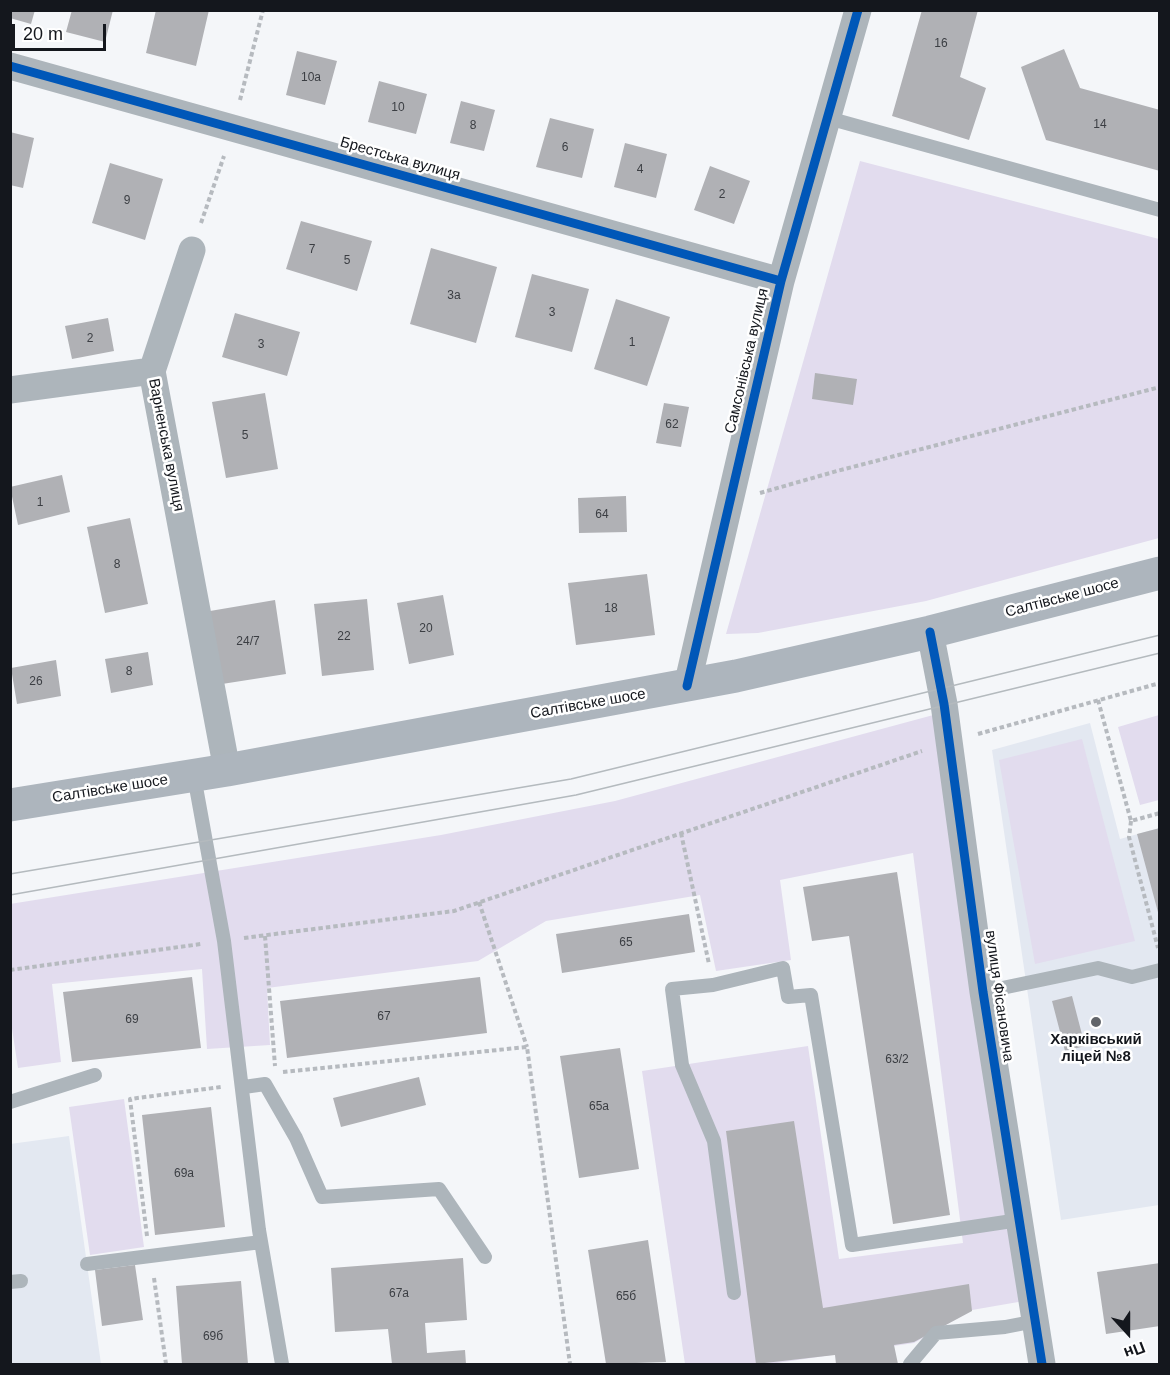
<!DOCTYPE html>
<html>
<head>
<meta charset="utf-8">
<style>
  body { margin:0 }
  #map { position:relative; width:1170px; height:1375px; overflow:hidden; background:#f4f6f9; font-family:Arial,sans-serif }
  canvas { display:block }
  .frame { position:absolute; inset:0; border:12px solid #14171d; pointer-events:none }
  .north { position:absolute; left:1098px; top:1303px; width:60px; height:60px; -webkit-text-stroke:4px #fff; paint-order:stroke; rotate:159deg; font-size:16px; font-weight:700; line-height:24px; text-align:center; color:#14171d }
  .north::after { content:''; display:block; margin:auto; width:21px; height:27px; background:#14171d; clip-path:polygon(50% 0,100% 100%,50% 72%,0 100%) }
  .scale { position:absolute; left:12px; top:24px; width:94px; height:27px; box-sizing:border-box; border:3px solid #14171d; border-top:0; padding-left:8px; font-size:18px; line-height:21px; white-space:nowrap; color:#14171d; -webkit-text-stroke:4px #fff; paint-order:stroke }
</style>
</head>
<body>
<div id="map">
<canvas width="1170" height="1375"></canvas>
<div class="frame"></div>
<div class="north">Пн</div>
<div class="scale">20 m</div>
</div>
<script>
const context = document.querySelector('canvas').getContext('2d');
context.lineJoin = 'round';
function fill(path, color) { context.fillStyle = color; context.fill(path, 'evenodd'); }
const shape = rows => new Path2D(rows.map(r => 'M' + r).join(''));
function stroke(path, color, width, dash) { context.strokeStyle = color; context.lineWidth = width; context.lineCap = dash ? 'butt' : 'round'; context.setLineDash(dash || []); context.stroke(path); }
function label(font, color, halo, rows, align = 'center') {
  context.font = font + ' Arial,sans-serif'; context.lineWidth = 5; context.setLineDash([]); context.textBaseline = 'middle'; context.strokeStyle = halo; context.fillStyle = color; for (const [text, x, y, turn = 0] of rows) {
    context.save(); context.translate(x, y); context.rotate((+turn || 0) * Math.PI / 180); context.textAlign = isNaN(turn) ? turn : align; if (halo) context.strokeText(text, 0, 0); context.fillText(text, 0, 0); context.restore();
  }
}
const built = shape([
  [1090,723,1120,839,1159,828,1159,1205,1061,1220,992,750],
  [69,1136,101,1364,11,1364,10,1144]
]);
const green = shape([
  [860,161,1159,239,1159,538,926,601,758,633,726,634],
  [937,714,1024,1301,972,1310,914,1343,770,1364,685,1364,642,1071,808,1046,839,1259,963,1243,913,853,780,880,791,960,716,971,700,895,546,921,478,961,267,988,270,1045,207,1049,202,969,52,984,61,1062,18,1068,11,1022,10,904,441,835,615,801],
  [1159,715,1159,800,1140,805,1118,727],
  [1082,739,1135,941,1035,964,999,760],
  [124,1099,144,1247,90,1255,69,1107]
]);
const building = shape([
  [10,10,35,10,31,24,10,18],
  [72,10,113,10,105,42,66,32],
  [156,10,209,10,196,66,146,53],
  [922,10,978,10,960,77,986,88,969,140,892,116],
  [1064,49,1080,88,1160,110,1160,171,1046,140,1021,67],
  [297,51,337,61,325,105,286,95],
  [379,81,427,94,416,134,368,122],
  [461,101,495,110,484,151,450,143],
  [550,118,594,129,582,178,536,167],
  [10,132,34,138,23,188,10,185],
  [625,143,667,154,656,198,614,187],
  [110,163,163,179,145,240,92,223],
  [710,166,750,181,734,224,694,210],
  [301,221,372,241,357,291,286,269],
  [431,248,497,267,476,343,410,324],
  [532,274,589,289,572,352,515,337],
  [616,299,670,317,647,386,594,369],
  [235,313,300,332,287,376,222,357],
  [108,318,114,351,72,359,65,326],
  [815,373,857,379,853,405,812,399],
  [265,393,278,469,226,478,212,402],
  [664,403,689,407,681,447,656,443],
  [62,475,70,512,18,525,10,487],
  [626,496,627,532,579,533,578,498],
  [130,518,148,604,105,613,87,527],
  [647,574,655,635,576,645,568,583],
  [443,595,454,655,409,664,397,603],
  [367,599,374,670,322,676,314,604],
  [275,600,286,674,222,684,210,611],
  [148,652,153,685,111,693,105,659],
  [56,660,61,696,17,704,11,668],
  [1160,828,1160,916,1159,916,1137,834],
  [897,872,950,1215,893,1224,849,936,812,941,803,887],
  [689,914,695,952,562,973,556,934],
  [192,977,201,1048,72,1062,63,992],
  [480,977,487,1033,287,1058,280,1001],
  [1072,996,1085,1046,1065,1051,1052,1001],
  [620,1048,639,1169,579,1178,560,1056],
  [419,1077,426,1105,341,1127,333,1098],
  [211,1107,225,1227,155,1235,142,1115],
  [794,1121,823,1308,969,1284,972,1311,914,1342,894,1345,898,1364,836,1364,835,1355,756,1364,726,1131],
  [648,1240,666,1362,606,1364,588,1250],
  [463,1258,467,1320,425,1323,427,1353,465,1350,466,1364,392,1364,388,1329,335,1332,331,1268],
  [1160,1263,1160,1326,1106,1334,1097,1272],
  [135,1265,143,1320,102,1326,95,1270],
  [241,1281,248,1364,182,1364,176,1286]
]);
const path = shape([
  [240,100,263,10],
  [201,223,224,156],
  [760,493,837,471,1160,387],
  [1098,700,1131,821,1160,813],
  [978,734,1160,683],
  [1131,821,1129,837,1158,948],
  [681,833,709,964],
  [479,902,527,1047],
  [265,936,275,1066],
  [244,938,454,911,922,751],
  [10,970,201,944],
  [283,1072,527,1047,570,1364],
  [147,1236,130,1099,221,1087],
  [154,1278,166,1364]
]);
const service = shape([
  [828,118,1160,210],
  [194,776,224,941,259,1230,282,1364],
  [983,992,1098,968,1132,977,1160,970],
  [244,1087,265,1084,296,1138,322,1197,439,1189,485,1257],
  [10,1102,95,1075],
  [87,1264,261,1242],
  [10,1282,21,1281],
  [734,1293,714,1141,682,1065,672,989,713,985,783,968,788,997,811,995,852,1245,1019,1220],
  [910,1364,936,1333,1005,1327,1036,1321]
]);
const minor = shape([
  [10,66,781,281],
  [192,250,152,371,227,770],
  [10,390,152,371],
  [930,632,944,704,983,992,1042,1364],
  [687,686,781,281,858,10]
]);
const primary = shape([
  [10,805,227,770,736,676,930,632,1160,573]
]);
const tram = shape([
  [10,874,571,779,1160,635],
  [10,895,576,795,1160,653]
]);
const cycleway = shape([
  [10,66,781,281],
  [930,632,944,704,983,992,1042,1364],
  [687,686,781,281,858,10]
]);
const markers = [
  [1096,1022,6,"#62656a"]
];
const numberNames = [
  ["16",941,44],
  ["10а",311,78],
  ["10",398,108],
  ["14",1100,125],
  ["8",473,126],
  ["6",565,148],
  ["4",640,170],
  ["2",722,195],
  ["9",127,201],
  ["7",312,250],
  ["5",347,261],
  ["3а",454,296],
  ["3",552,313],
  ["2",90,339],
  ["1",632,343],
  ["3",261,345],
  ["62",672,425],
  ["5",245,436],
  ["1",40,503],
  ["64",602,515],
  ["8",117,565],
  ["18",611,609],
  ["20",426,629],
  ["22",344,637],
  ["24/7",248,642],
  ["8",129,672],
  ["26",36,682],
  ["65",626,943],
  ["67",384,1017],
  ["69",132,1020],
  ["63/2",897,1060],
  ["65а",599,1107],
  ["69а",184,1174],
  ["67а",399,1294],
  ["65б",626,1297],
  ["69б",213,1337]
];
const streetNames = [
  ["Брестська вулиця",400,159,16],
  ["Самсонівська вулиця",747,361,-77],
  ["Варненська вулиця",166,445,79],
  ["Салтівське шосе",1062,598,-15],
  ["Салтівське шосе",588,704,-10],
  ["Салтівське шосе",110,789,-9],
  ["вулиця Фісановича",999,996,82]
];
const poiNames = [
  ["Харківський",1096,1040],
  ["ліцей №8",1096,1057]
];
fill(built, '#e3e8f1');
fill(green, '#e2dcee');
fill(building, '#b0b1b5');
stroke(path, '#b6babf', 4, [4.5, 3]);
stroke(service, '#adb5bb', 14);
stroke(minor, '#adb5bb', 27);
stroke(primary, '#adb5bd', 33);
stroke(tram, '#b4babe', 1.5);
stroke(cycleway, '#0057b8', 9);
for (const [x, y, r, color] of markers) { const dot = new Path2D(); dot.arc(x, y, r, 0, 2 * Math.PI); context.fillStyle = color; context.fill(dot); stroke(dot, '#fff', 2); }
label('12px', '#3b3e43', null, numberNames);
label('15px', '#14171d', '#fff', streetNames);
label('bold 15px', '#14171d', '#fff', poiNames);
</script>
</body>
</html>
